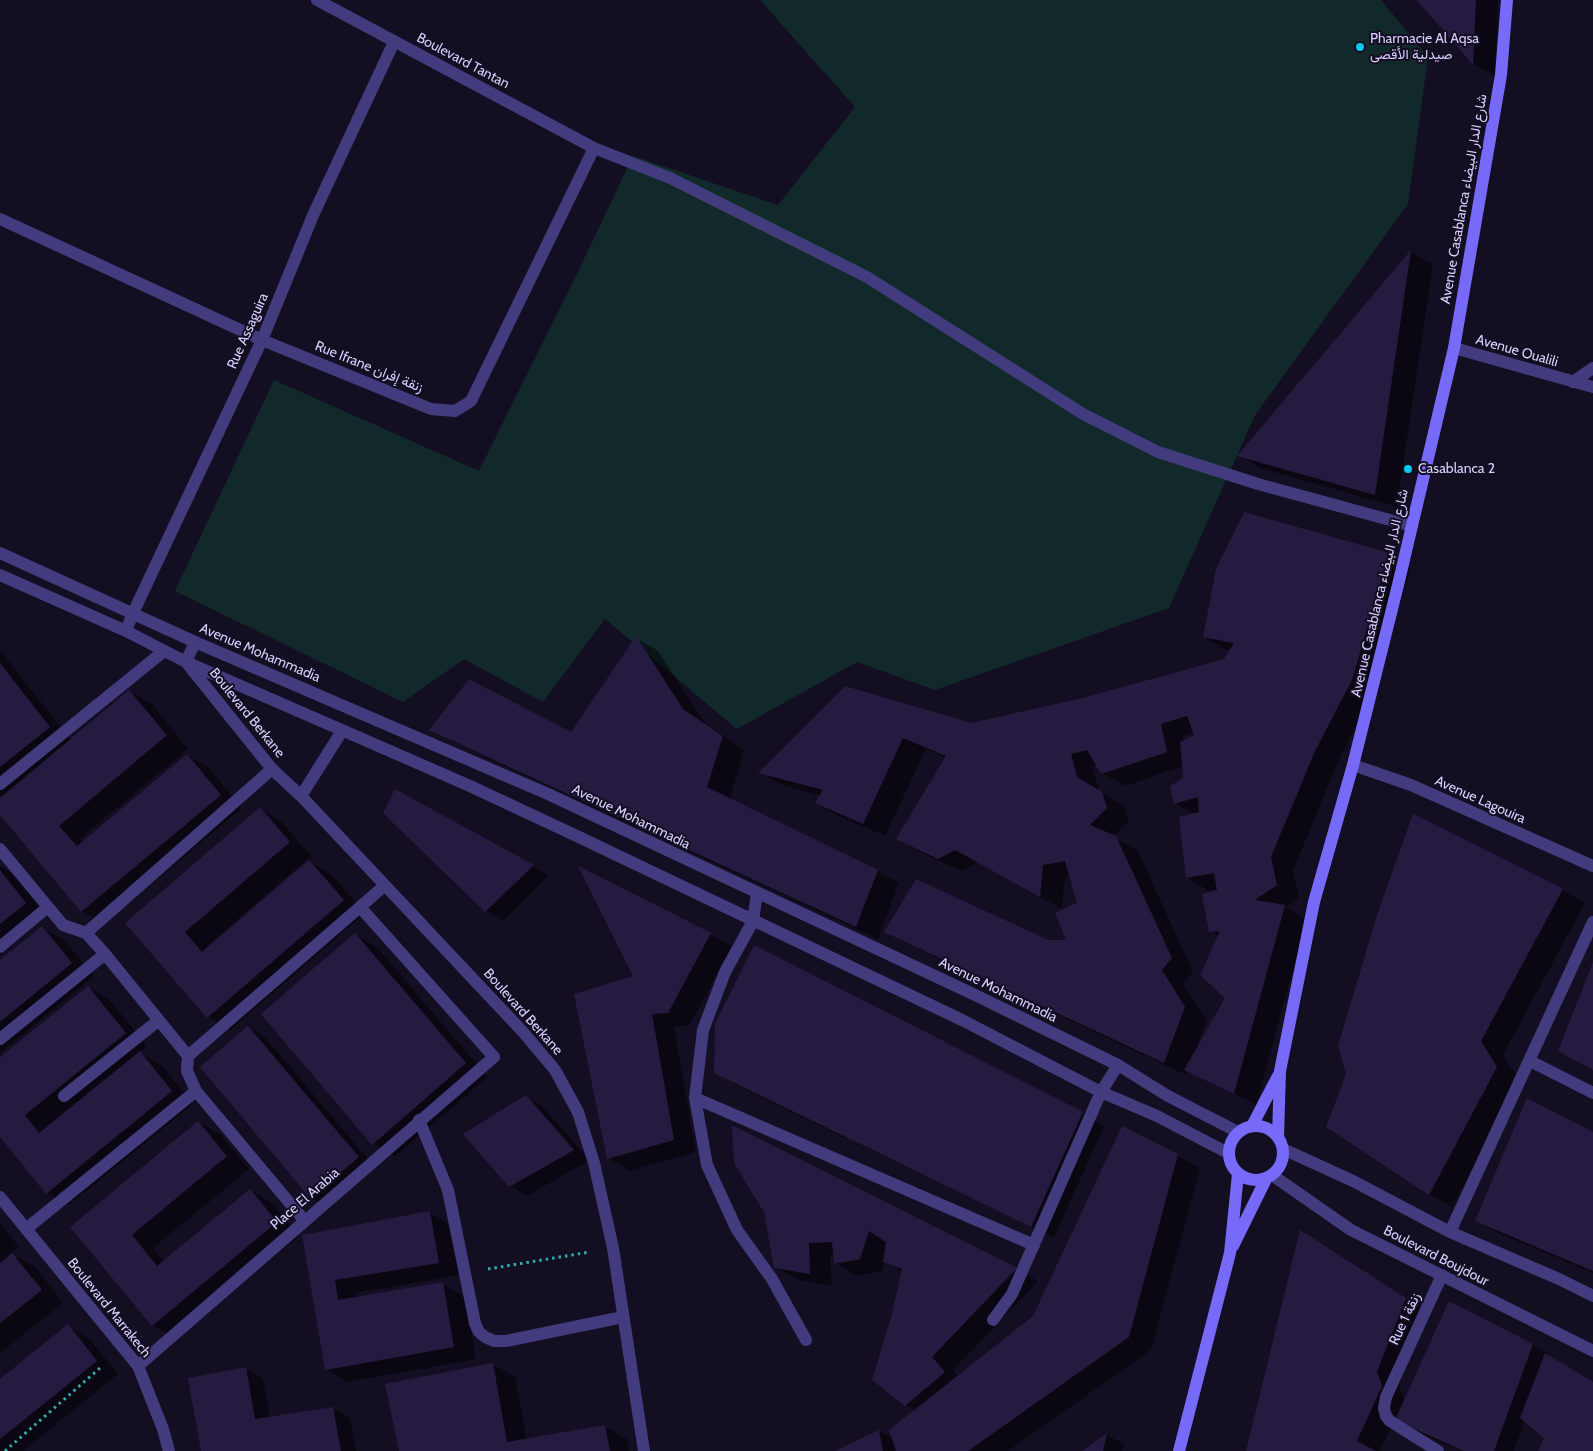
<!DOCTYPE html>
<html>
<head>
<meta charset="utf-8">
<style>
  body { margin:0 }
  canvas { display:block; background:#130e21 }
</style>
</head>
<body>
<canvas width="1593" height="1451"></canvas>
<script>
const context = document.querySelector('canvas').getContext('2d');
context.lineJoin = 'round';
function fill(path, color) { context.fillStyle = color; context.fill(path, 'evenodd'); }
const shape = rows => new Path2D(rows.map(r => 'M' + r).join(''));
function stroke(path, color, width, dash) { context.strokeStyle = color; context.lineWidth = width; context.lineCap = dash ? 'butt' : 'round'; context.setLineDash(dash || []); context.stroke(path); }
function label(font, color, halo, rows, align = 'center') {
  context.font = font + ' Cabin,Vazirmatn,sans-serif'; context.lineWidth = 4; context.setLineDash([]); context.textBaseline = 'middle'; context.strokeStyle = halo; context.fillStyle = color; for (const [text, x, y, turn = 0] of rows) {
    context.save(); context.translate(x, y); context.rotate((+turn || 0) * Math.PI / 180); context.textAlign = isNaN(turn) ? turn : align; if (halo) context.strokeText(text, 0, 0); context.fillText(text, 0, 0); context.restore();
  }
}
const green = shape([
  [760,0,1381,0,1428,57,1408,204,1255,415,1169,608,935,690,857,662,737,729,605,619,543,702,464,659,403,702,175,591,274,380,479,471,573,282,633,156,778,205,855,107]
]);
const shadow = shape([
  [1419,0,1498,0,1495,76,1474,64],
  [1411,252,1433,264,1397,507,1260,468,1239,455],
  [1245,513,1389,555,1411,567,1373,693,1337,764,1293,871,1299,898,1286,907,1307,919,1256,1105,1188,1070,1186,1075,908,944,886,932,1068,941,1079,903,1071,876,1065,877,1062,909,978,862,961,871,920,852,898,839,946,758,926,749,885,836,838,816,816,803,821,796,782,785,761,773,845,688,971,724,1083,699,1225,660,1231,651,1226,650,1204,637],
  [1195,733,1196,735,1184,741,1183,736],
  [1098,765,1102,773,1125,786,1183,766,1184,778,1175,803,1194,814,1187,878,1209,891,1218,889,1210,931,1219,936,1226,998,1198,1048,1197,1047,1207,1020,1183,984,1193,972,1138,851,1113,837,1129,821,1124,806,1099,791,1093,766],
  [636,638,658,651,705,723,744,750,730,799,877,871,899,883,878,939,453,742,431,730,571,734],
  [0,650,71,740,129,691,152,704,188,749,80,839,83,842,187,755,209,768,242,808,104,924,82,911,0,813],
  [396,791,533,866,549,876,502,921,486,911],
  [260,809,282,822,311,856,207,946,209,948,309,861,331,874,365,913,230,1030,208,1017,127,923],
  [1414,816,1563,890,1585,903,1503,1055,1519,1080,1452,1207,1430,1194,1328,1126,1347,1074],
  [0,866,13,874,48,916,0,955],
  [42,927,64,940,94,976,0,1053,0,962],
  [355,934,377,947,488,1077,395,1156,373,1144],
  [710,934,732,946,690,1025,674,1027,696,1152,630,1171,608,1158,635,977],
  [88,987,110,1000,147,1046,139,1052,162,1066,193,1104,69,1205,46,1193,0,1135,0,1059],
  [248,1027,265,1037,375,1167,328,1207,311,1197],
  [716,1073,1082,1114,1104,1126,1054,1238,738,1086],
  [526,1097,543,1107,590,1160,527,1196,510,1186],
  [199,1122,221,1135,249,1169,153,1248,164,1261,250,1190,272,1203,299,1236,175,1338,153,1325,72,1227],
  [1593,1133,1593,1273,1498,1233,1476,1220],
  [1177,1155,1200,1168,1151,1350,1008,1451,838,1451,879,1431,893,1439,915,1410,906,1405,893,1314,902,1272,885,1262,882,1271,857,1276,835,1263,834,1255,830,1255,832,1286,798,1280,775,1267,765,1212,735,1162,1017,1269,1038,1281,953,1370,959,1376,1034,1317],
  [430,1213,452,1225,461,1275,356,1293,357,1298,443,1284,465,1297,476,1359,348,1382,326,1369,303,1236],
  [0,1223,19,1247,11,1254,35,1267,63,1303,0,1353],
  [1301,1232,1428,1312,1399,1386,1405,1401,1449,1302,1533,1345,1550,1355,1549,1357,1593,1383,1593,1451,1540,1451,1545,1438,1525,1421,1514,1451,1461,1451,1413,1430,1395,1419,1380,1451,1248,1451],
  [68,1326,90,1339,118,1374,23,1451,0,1451,0,1380],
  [493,1364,515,1377,527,1440,605,1426,627,1439,629,1451,400,1451],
  [246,1369,263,1378,270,1418,333,1408,350,1418,356,1451,203,1451],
  [1107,1435,1124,1444,1122,1451,1084,1451]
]);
const building = shape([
  [1417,0,1476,0,1473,65],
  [1411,250,1375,495,1237,456],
  [1244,512,1389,553,1352,680,1315,751,1271,857,1277,885,1255,900,1285,905,1234,1094,1184,1070,1225,998,1200,975,1220,931,1209,932,1202,894,1217,890,1214,873,1186,878,1179,817,1199,812,1198,797,1174,804,1170,786,1183,778,1180,742,1194,735,1187,716,1161,724,1167,752,1101,774,1087,750,1071,754,1077,777,1102,792,1107,808,1090,825,1116,836,1172,958,1162,970,1185,1007,1164,1063,884,932,916,879,1048,940,1066,940,1055,913,1077,903,1065,861,1043,865,1040,897,955,850,938,859,896,839,946,756,903,738,863,824,815,803,823,790,758,773,845,686,971,723,1083,698,1224,659,1234,643,1203,637,1216,569],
  [636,636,683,709,723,736,707,787,878,870,856,927,429,730,469,679,571,732],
  [0,663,50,727,0,767],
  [129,690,167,735,59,826,77,846,187,754,221,795,81,912,0,815,0,798],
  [395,789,534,865,485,912,383,813],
  [260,807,290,842,185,932,202,952,309,860,344,900,207,1018,125,923],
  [1413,814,1563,889,1481,1041,1497,1067,1429,1195,1326,1127,1346,1074,1338,1046,1377,915],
  [578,866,711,933,668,1013,652,1014,674,1140,607,1159,574,994,633,976],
  [0,870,26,903,0,924],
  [42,926,72,963,0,1022,0,960],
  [355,933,466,1063,372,1145,261,1014],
  [754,945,1083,1112,1031,1227,714,1073,715,1024],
  [1593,962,1593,1070,1558,1051],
  [88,986,126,1033,25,1115,39,1133,140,1051,172,1091,46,1194,0,1137,0,1057],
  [248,1026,359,1157,310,1198,200,1067],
  [526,1095,574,1150,509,1187,463,1134],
  [1527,1098,1593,1132,1593,1271,1475,1221],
  [198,1121,227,1156,132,1235,157,1266,250,1189,277,1222,152,1326,70,1227],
  [732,1125,1017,1268,932,1357,945,1372,905,1406,872,1380,892,1314,902,1269,883,1262,886,1242,869,1231,860,1259,834,1264,832,1242,809,1243,810,1274,774,1268,764,1212,734,1163],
  [1122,1126,1178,1154,1129,1337,968,1451,896,1451,889,1430,1033,1316],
  [430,1211,439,1263,335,1280,338,1300,443,1282,454,1347,325,1370,302,1235],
  [1300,1230,1406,1298,1377,1372,1382,1386,1357,1441,1376,1451,1246,1451],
  [12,1253,42,1290,0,1323,0,1263],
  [1449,1301,1533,1344,1494,1451,1464,1451,1395,1420],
  [68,1324,97,1361,0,1439,0,1379],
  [1545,1353,1593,1382,1593,1451,1538,1451,1544,1438,1520,1418],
  [493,1363,507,1442,605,1425,610,1451,399,1451,385,1384],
  [246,1367,255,1419,333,1407,341,1451,201,1451,188,1378],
  [879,1430,883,1451,835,1451],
  [1107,1433,1103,1451,1082,1451]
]);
const path = shape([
  [488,1269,590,1252],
  [5,1451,100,1368]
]);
const lane = shape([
  [0,784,164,651],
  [0,849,63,925,86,933,105,954,188,1056,187,1071,196,1091,304,1220],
  [384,886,360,907,494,1057],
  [86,933,272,769],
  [0,947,48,907],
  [0,1039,105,954],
  [188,1056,360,907],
  [64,1096,159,1020],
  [419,1120,448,1190,475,1323],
  [26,1229,196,1091]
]);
const street = shape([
  [317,0,594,148,670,178,867,277,1083,414,1158,452,1258,484,1412,526],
  [0,219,262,340,431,409,455,411,471,401,594,148],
  [1454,348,1593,387],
  [1573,382,1593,368],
  [0,553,195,642,548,794,971,993,1118,1065,1168,1096,1238,1132],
  [0,575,126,631,186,662,470,786,581,838,962,1020,1101,1092,1157,1116,1228,1153],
  [126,631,133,613,262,340,314,213,394,42],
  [195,642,186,662,272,769,301,796,523,1032,555,1070,578,1112,594,1163,613,1248,644,1451],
  [1353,765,1411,785,1593,866],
  [301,796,342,731],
  [757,893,753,921,725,972,703,1030,695,1098,707,1165,737,1230,772,1279,806,1340],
  [1530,1061,1593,1093],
  [695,1098,1034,1245],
  [1283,1149,1353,1181,1450,1232,1559,1279,1593,1296],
  [1272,1175,1351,1230,1593,1351],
  [0,1197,138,1366,163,1429,169,1451],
  [1450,1232,1593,922],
  [993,1320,1012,1294,1101,1092,1118,1065],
  [475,1323,479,1332,485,1337,494,1341,506,1341,623,1317],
  [138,1366,494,1057],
  [1438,1451,1390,1421,1386,1416,1384,1408,1386,1397,1442,1275]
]);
const secondary = shape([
  '1229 1153a27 27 0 1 1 54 0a27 27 0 1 1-54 0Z',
  [1252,1126,1278,1076],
  [1278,1137,1280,1071,1314,902,1353,765,1398,585,1454,348,1501,75,1507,0],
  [1233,1246,1266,1179],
  [1179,1451,1230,1253,1238,1174]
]);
const markers = [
  [1360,47,5,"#09c7ef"],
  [1408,469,5,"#09c7ef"]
];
const poiNames = [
  ["Pharmacie Al Aqsa",1370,39],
  ["صيدلية الأقصى",1370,55],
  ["Casablanca 2",1418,469]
];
const streetNames = [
  ["Boulevard Tantan",463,61,28],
  ["Avenue Casablanca شارع الدار البيضاء",1464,199,-80],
  ["Rue Assaguira",248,331,-66],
  ["Avenue Oualili",1517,351,16],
  ["Rue Ifrane زنقة إفران",369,367,22],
  ["Avenue Casablanca شارع الدار البيضاء",1380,593,-77],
  ["Avenue Mohammadia",260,653,23],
  ["Boulevard Berkane",247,713,51],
  ["Avenue Lagouira",1480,800,24],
  ["Avenue Mohammadia",631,817,26],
  ["Avenue Mohammadia",998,990,26],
  ["Boulevard Berkane",523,1012,48],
  ["Place El Arabia",305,1199,-41],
  ["Boulevard Boujdour",1436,1256,27],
  ["Boulevard Marrakech",109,1308,51],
  ["Rue 1 زنقة",1405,1319,-65]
];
fill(green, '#11292a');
fill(shadow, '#0007');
fill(building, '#251b41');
stroke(path, '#33acae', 3, [2.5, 4]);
stroke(lane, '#423b7e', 12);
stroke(street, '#423b7e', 12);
stroke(secondary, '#786af9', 12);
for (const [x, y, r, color] of markers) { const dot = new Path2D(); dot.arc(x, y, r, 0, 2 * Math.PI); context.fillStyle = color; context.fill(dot); stroke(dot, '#130e21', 2); }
label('14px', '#d8cffd', '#130e21', poiNames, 'left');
label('14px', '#d8cffd', '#130e21', streetNames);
</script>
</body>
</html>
